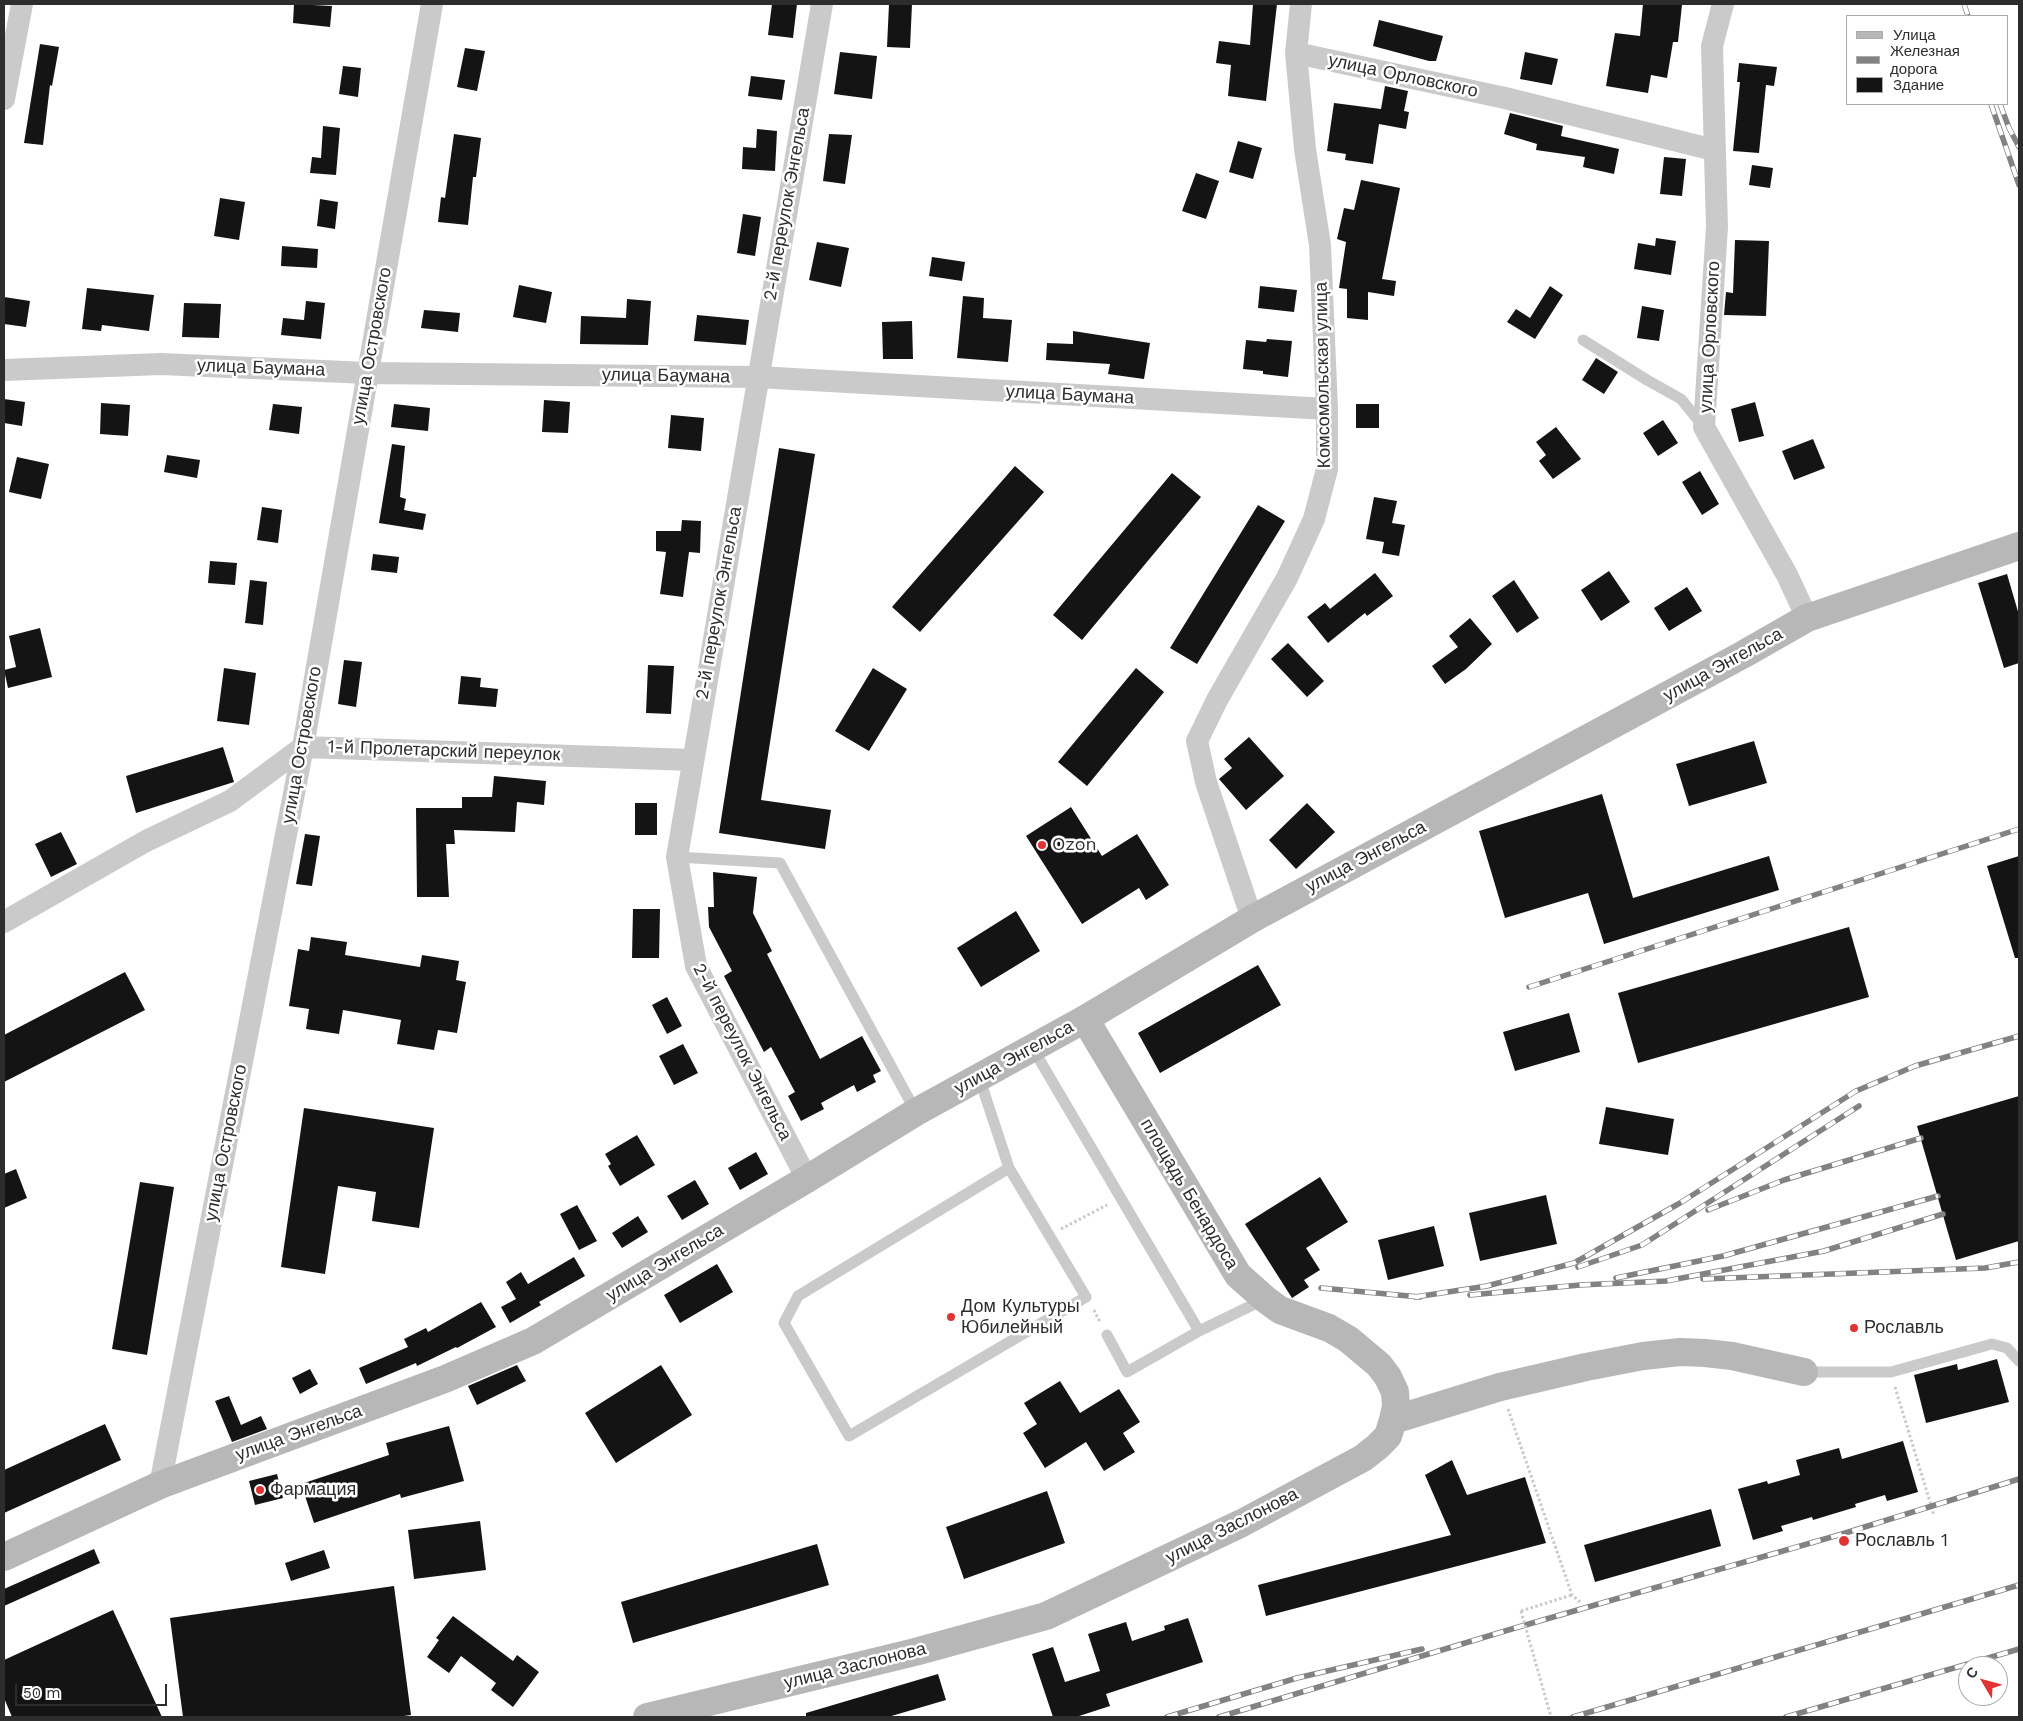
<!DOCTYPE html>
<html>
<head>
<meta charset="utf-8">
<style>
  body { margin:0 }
  #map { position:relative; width:2023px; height:1721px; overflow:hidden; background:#fff; font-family:"Work Sans",sans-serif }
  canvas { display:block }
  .frame { position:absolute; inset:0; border:5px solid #2d2d2d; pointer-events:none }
  .legend { position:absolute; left:1846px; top:15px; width:162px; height:90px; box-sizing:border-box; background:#fff; border:1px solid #ababab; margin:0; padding:6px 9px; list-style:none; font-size:15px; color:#2d2d2d }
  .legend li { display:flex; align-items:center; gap:10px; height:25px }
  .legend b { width:25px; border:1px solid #ababab }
  .north { position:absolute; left:1958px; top:1656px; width:50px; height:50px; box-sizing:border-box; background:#fff; border:1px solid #ababab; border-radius:50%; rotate:307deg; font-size:14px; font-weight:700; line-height:20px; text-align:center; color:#2d2d2d }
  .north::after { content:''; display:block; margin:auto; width:18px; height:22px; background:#e13332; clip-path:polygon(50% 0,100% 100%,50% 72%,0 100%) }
  .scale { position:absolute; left:15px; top:1684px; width:152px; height:22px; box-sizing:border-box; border:2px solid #2d2d2d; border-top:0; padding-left:6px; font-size:15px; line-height:18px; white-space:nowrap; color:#2d2d2d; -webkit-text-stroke:4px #fff; paint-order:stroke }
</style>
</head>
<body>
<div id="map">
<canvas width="2023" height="1721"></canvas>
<div class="frame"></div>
<ul class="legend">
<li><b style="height:6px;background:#b7b7b7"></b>Улица</li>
<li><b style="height:6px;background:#828282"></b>Железная дорога</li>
<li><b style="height:14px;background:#141414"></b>Здание</li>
</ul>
<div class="north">С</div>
<div class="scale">50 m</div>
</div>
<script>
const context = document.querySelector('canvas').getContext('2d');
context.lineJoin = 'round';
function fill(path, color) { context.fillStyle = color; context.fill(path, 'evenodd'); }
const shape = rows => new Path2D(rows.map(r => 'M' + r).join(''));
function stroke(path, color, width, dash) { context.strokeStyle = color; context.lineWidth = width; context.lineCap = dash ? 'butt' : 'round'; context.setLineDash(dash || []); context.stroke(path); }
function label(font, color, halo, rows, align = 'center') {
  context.font = font + ' "Work Sans",sans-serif'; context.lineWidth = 5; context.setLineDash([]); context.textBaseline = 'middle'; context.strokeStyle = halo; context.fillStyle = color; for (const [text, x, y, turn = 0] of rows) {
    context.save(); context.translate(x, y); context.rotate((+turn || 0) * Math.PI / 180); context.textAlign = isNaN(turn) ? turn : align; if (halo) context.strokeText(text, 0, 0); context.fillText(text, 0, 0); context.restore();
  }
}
const building = shape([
  [294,4,332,6,330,27,293,23],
  [772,4,797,4,793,38,768,35],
  [889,4,912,4,910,48,887,47],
  [1253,4,1277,4,1266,101,1228,96,1231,65,1216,63,1219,41,1250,45],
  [1643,4,1682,5,1678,42,1673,42,1667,78,1651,75,1648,93,1606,86,1615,33,1640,36],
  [1379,20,1443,36,1436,61,1429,61,1373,46],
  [40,44,59,47,52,86,50,85,43,145,24,143],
  [465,48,485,51,477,91,457,87],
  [840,52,877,56,872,99,834,94],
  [1525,52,1558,59,1552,85,1520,79],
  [1739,63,1777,67,1774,86,1766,85,1759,153,1733,151,1740,82,1737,82],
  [343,66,361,68,358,97,339,94],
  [751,76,785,80,782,100,748,96],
  [1385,86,1408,91,1404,111,1409,112,1406,129,1379,124,1373,164,1345,160,1346,154,1327,151,1334,103,1381,109],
  [1510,113,1563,126,1561,136,1619,149,1614,174,1583,167,1585,157,1536,150,1537,144,1504,134],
  [323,126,340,128,336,175,310,173,312,157,321,158],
  [757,129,777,131,775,171,742,169,743,147,756,148],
  [454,134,481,138,476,177,473,177,468,225,438,222,441,197,445,198],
  [829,134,852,135,845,184,823,181],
  [1238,141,1262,148,1253,179,1229,172],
  [1664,157,1686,159,1682,196,1660,194],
  [1752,165,1773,168,1770,188,1749,185],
  [1196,173,1219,181,1206,219,1182,211],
  [1361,180,1400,188,1382,279,1396,281,1394,296,1368,292,1368,320,1347,318,1347,289,1339,288,1346,242,1337,239,1344,208,1354,210],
  [220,198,245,202,239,240,214,236],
  [320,199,338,202,335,229,317,226],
  [743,214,761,217,755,256,737,253],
  [1656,238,1676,241,1671,275,1634,269,1638,243,1655,246],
  [1735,240,1769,241,1766,316,1724,315,1726,292,1733,293],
  [817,242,849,248,841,287,809,280],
  [282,246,318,249,317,268,281,266],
  [932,257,965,262,962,281,929,276],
  [519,285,552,292,546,323,513,317],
  [1260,286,1297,290,1294,312,1258,308],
  [1550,286,1563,295,1535,339,1507,322,1516,309,1530,318],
  [87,288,154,295,149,331,102,325,101,331,82,329],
  [963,296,984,298,983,318,1012,320,1008,362,957,358],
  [4,297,30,301,26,327,4,324],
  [627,299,651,301,648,345,580,344,581,316,626,318],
  [306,301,325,303,321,339,281,335,283,318,304,320],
  [184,303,221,304,219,338,182,337],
  [1642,306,1664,310,1659,341,1637,338],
  [424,310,460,313,458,332,421,328],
  [697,315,749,320,746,345,694,341],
  [912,321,913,359,883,359,882,322],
  [1073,331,1150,343,1144,379,1108,374,1110,364,1046,360,1047,343,1073,344],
  [1267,339,1292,341,1288,377,1263,374,1263,371,1243,369,1246,340,1266,342],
  [1596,358,1618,372,1604,394,1582,380],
  [4,399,25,402,22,426,4,423],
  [544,400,570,402,568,433,542,432],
  [1755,402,1764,436,1739,442,1731,409],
  [101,403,130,405,128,436,100,434],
  [273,404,302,407,299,434,269,430],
  [394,404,430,408,428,431,391,427],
  [1356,404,1379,404,1379,428,1356,428],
  [671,415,704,418,701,451,668,448],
  [1663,420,1678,443,1658,456,1643,433],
  [1556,427,1581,459,1553,479,1539,461,1546,455,1536,442],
  [1813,439,1825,468,1794,480,1782,451],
  [392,444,405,446,400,497,406,499,404,510,426,514,423,530,379,523],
  [779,448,815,454,761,800,831,810,825,849,719,833],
  [167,455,200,460,197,478,164,472],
  [17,457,49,464,41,499,9,492],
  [1015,466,1044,492,920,632,892,607],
  [1700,471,1719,504,1702,515,1682,482],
  [1172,473,1201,497,1082,640,1053,615],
  [1374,497,1397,501,1392,523,1405,525,1399,556,1382,553,1384,542,1366,539],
  [1258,505,1285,521,1197,664,1170,648],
  [262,507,282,510,278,543,257,540],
  [682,520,701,521,700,553,689,552,683,597,660,594,666,552,656,551,656,531,681,531],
  [373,554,399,557,397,573,371,570],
  [210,561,237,563,235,585,208,583],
  [1609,571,1630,602,1601,621,1581,590],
  [1375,573,1393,596,1367,616,1365,613,1328,643,1307,617,1325,603,1330,609],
  [2007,574,2019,615,2019,663,2004,668,1978,583],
  [250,580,267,582,263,625,245,623],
  [1514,580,1539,618,1517,633,1492,596],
  [1687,587,1702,611,1669,631,1654,608],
  [1470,618,1492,644,1466,669,1445,684,1432,666,1458,647,1449,636],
  [40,628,52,677,8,688,4,670,16,667,9,636],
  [1288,643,1324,681,1307,697,1271,659],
  [344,660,362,662,356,707,338,704],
  [648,665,674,666,671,714,646,713],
  [224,668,256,673,249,725,217,721],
  [873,668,907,689,869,751,835,731],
  [1136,668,1164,692,1087,786,1058,762],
  [461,676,481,678,480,687,498,689,496,707,458,704],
  [1249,737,1284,776,1246,810,1219,779,1232,768,1224,759],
  [1754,741,1767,783,1689,806,1676,764],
  [223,747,234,782,136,813,126,776],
  [494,776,546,781,544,805,517,802,515,832,454,830,455,844,446,844,449,897,417,897,416,808,462,808,462,797,492,797],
  [1602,794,1633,898,1769,856,1779,890,1604,944,1588,893,1505,918,1479,831],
  [635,803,657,803,657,835,635,835],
  [1307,803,1335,832,1296,869,1269,840],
  [1071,807,1102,856,1137,834,1169,885,1146,900,1139,888,1082,924,1026,836],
  [61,832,77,864,51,877,35,844],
  [305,834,320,836,312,886,296,884],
  [2019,856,2019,958,2015,958,1987,866],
  [713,872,757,877,753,913,772,951,767,954,820,1059,862,1036,881,1071,873,1075,876,1082,857,1092,854,1085,821,1103,824,1109,801,1121,788,1096,795,1092,771,1047,764,1052,724,976,732,971,709,927,708,907,714,907],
  [633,909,660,909,659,958,632,958],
  [1016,911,1040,951,981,987,957,948],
  [1849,927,1869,997,1638,1063,1618,993],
  [311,937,347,942,345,955,420,967,422,955,459,961,456,980,466,982,457,1033,438,1030,434,1050,397,1044,401,1020,343,1010,339,1034,306,1029,309,1009,289,1006,298,949,309,951],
  [1258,965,1281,1005,1160,1073,1138,1033],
  [125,972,145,1010,4,1082,4,1035],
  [667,997,682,1026,667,1034,652,1005],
  [1569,1013,1580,1052,1515,1071,1503,1032],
  [683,1044,698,1073,674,1085,659,1056],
  [2019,1096,2019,1241,1956,1260,1917,1126],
  [1606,1107,1674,1119,1668,1155,1599,1144],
  [304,1108,434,1128,419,1228,372,1221,376,1192,338,1186,325,1274,281,1267],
  [637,1135,655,1165,620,1186,608,1166,611,1164,605,1154],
  [756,1152,768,1174,740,1190,728,1168],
  [16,1169,27,1198,4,1208,4,1174],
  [1320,1177,1348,1222,1306,1248,1320,1270,1304,1280,1309,1287,1292,1298,1245,1224],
  [695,1180,709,1204,682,1220,667,1196],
  [140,1182,174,1187,147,1355,112,1349],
  [1546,1195,1557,1244,1480,1261,1469,1213],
  [577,1205,597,1241,579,1250,560,1214],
  [638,1216,648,1232,622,1248,612,1233],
  [1434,1226,1444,1266,1388,1280,1378,1240],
  [574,1257,585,1276,539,1302,541,1305,510,1323,501,1307,516,1299,506,1282,521,1272,528,1284],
  [717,1264,733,1292,680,1323,664,1295],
  [481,1302,496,1327,457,1348,456,1347,417,1366,416,1363,366,1384,359,1368,408,1347,404,1339,426,1328,428,1332],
  [1997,1359,2009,1402,1926,1423,1914,1375,1957,1364,1958,1370],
  [517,1365,526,1381,477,1405,468,1386],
  [661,1365,692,1415,616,1463,585,1413],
  [310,1369,318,1384,300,1394,292,1378],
  [1060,1381,1080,1413,1119,1389,1140,1422,1123,1433,1135,1452,1104,1471,1086,1442,1045,1468,1023,1433,1037,1424,1024,1403],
  [229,1396,241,1425,261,1416,267,1429,232,1442,215,1401],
  [105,1424,121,1460,4,1513,4,1470],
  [449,1426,464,1481,401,1498,400,1494,314,1523,301,1484,389,1455,386,1443],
  [1903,1441,1918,1492,1887,1501,1885,1495,1855,1504,1856,1507,1813,1520,1812,1517,1781,1526,1783,1531,1753,1540,1738,1489,1767,1481,1768,1484,1800,1475,1796,1460,1839,1448,1842,1459],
  [1452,1460,1467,1495,1525,1477,1546,1543,1266,1616,1258,1585,1451,1535,1425,1475],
  [277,1474,283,1498,255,1505,249,1481],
  [1047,1491,1065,1543,964,1579,946,1527],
  [1711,1509,1721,1546,1595,1582,1584,1545],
  [480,1521,486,1570,414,1579,408,1530],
  [817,1544,829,1585,633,1643,621,1602],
  [94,1549,100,1563,4,1606,4,1589],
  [324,1550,330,1568,291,1581,285,1563],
  [394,1586,411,1715,397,1717,183,1717,170,1618],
  [113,1610,162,1717,12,1717,4,1698,4,1660],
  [453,1616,513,1661,517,1655,539,1672,513,1707,491,1690,496,1683,461,1656,449,1673,427,1657,439,1640,436,1638],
  [1188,1618,1203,1662,1106,1694,1110,1706,1076,1717,1053,1717,1032,1654,1053,1647,1065,1682,1100,1671,1088,1634,1126,1622,1132,1641,1165,1630,1164,1626],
  [938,1674,946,1700,888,1717,806,1717,806,1713]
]);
const path = shape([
  [1061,1229,1107,1205],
  [1094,1310,1100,1322],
  [1895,1387,1934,1515],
  [1508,1409,1572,1595,1580,1602],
  [1521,1611,1572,1595]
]);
const lane = shape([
  [1583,340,1647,380,1681,399,1703,426],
  [677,857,780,863,916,1112],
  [1032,1047,1199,1331,1265,1299],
  [979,1077,1009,1168,798,1296,784,1323,849,1436,1086,1297,1009,1168],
  [1107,1335,1127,1372,1199,1331],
  [1804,1372,1891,1372,1992,1344,2007,1348,2019,1361]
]);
const street = shape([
  [1723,4,1712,46,1717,227,1704,427,1787,575,1807,618],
  [1296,53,1505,98,1714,150],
  [4,99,22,4],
  [4,370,161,364,368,373,758,377,1327,409],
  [1252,919,1206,782,1197,741,1217,700,1287,578,1314,519,1327,469,1327,409,1320,245,1305,149,1296,53,1301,4],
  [4,922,146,841,230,801,303,747,693,760],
  [807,1179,696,966,677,857,822,4],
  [160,1485,303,747,432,4]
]);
const secondary = shape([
  [1085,1019,1238,1275,1265,1299,1280,1310,1329,1328,1348,1339,1379,1365,1388,1377,1395,1392,1396,1406,1393,1420],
  [4,1557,160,1485,445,1379,533,1341,807,1179,916,1112,1085,1019,1252,919,1744,654,1807,618,2019,546],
  [647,1717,915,1652,1046,1616,1242,1523,1363,1458,1377,1447,1388,1436,1393,1420,1500,1387,1586,1367,1643,1356,1680,1352,1705,1353,1732,1356,1804,1372]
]);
const rail = shape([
  [1964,4,1968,16],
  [1991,104,2019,185],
  [2000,104,2009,128,2019,147],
  [1529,987,2019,829],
  [1708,1210,1784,1180,1921,1138],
  [1578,1267,1642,1245,1859,1106],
  [1616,1278,1723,1256,1938,1196],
  [1703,1279,1985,1268,2019,1262],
  [1321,1288,1420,1297],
  [1470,1295,1580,1285,1666,1281,1824,1251,1943,1214],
  [1415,1297,1487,1286,1574,1263,1680,1203,1856,1091,1915,1066,2019,1036],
  [1167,1717,1297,1678,1422,1649],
  [1219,1717,1515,1628,1842,1534,2019,1479],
  [1573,1717,2019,1585],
  [1786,1717,2019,1649]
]);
const pathBridge = shape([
  [1521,1611,1551,1717]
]);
const markers = [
  [1042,845,5,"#e13332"],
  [951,1317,5,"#e13332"],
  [1854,1328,5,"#e13332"],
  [260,1490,5,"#e13332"],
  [1844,1541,6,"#e13332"]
];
const streetNames = [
  ["улица Орловского",1403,76,12],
  ["2-й переулок Энгельса",787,204,-80],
  ["улица Орловского",1710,337,-87],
  ["улица Островского",372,346,-80],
  ["улица Баумана",261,368,2],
  ["Комсомольская улица",1323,375,-91],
  ["улица Баумана",666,376,1],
  ["улица Баумана",1070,395,3],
  ["2-й переулок Энгельса",719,603,-80],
  ["улица Энгельса",1723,665,-29],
  ["улица Островского",302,745,-80],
  ["1-й Пролетарский переулок",444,751,2],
  ["улица Энгельса",1366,857,-28],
  ["2-й переулок Энгельса",742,1052,63],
  ["улица Энгельса",1014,1058,-29],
  ["улица Островского",226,1143,-79],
  ["площадь Бенардоса",1189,1194,59],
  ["улица Энгельса",665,1263,-31],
  ["улица Энгельса",299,1433,-20],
  ["улица Заслонова",1232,1526,-27],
  ["улица Заслонова",855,1666,-14]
];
const poiNames = [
  ["Ozon",1052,845],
  ["Дом Культуры",961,1307],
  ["Юбилейный",961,1328],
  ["Рославль",1864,1328],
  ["Фармация",270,1490],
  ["Рославль 1",1855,1541]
];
fill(building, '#141414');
stroke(path, '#cacaca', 3, [2.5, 2.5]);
stroke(lane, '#cacaca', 11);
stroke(street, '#cacaca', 22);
stroke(secondary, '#b7b7b7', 28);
stroke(rail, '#828282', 5.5);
stroke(rail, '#fff', 4, [11]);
stroke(pathBridge, '#cacaca', 3, [2.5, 2.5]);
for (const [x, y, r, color] of markers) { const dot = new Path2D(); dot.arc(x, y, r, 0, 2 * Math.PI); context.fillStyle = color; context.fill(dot); stroke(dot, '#fff', 2); }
label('18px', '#2d2d2d', '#fff', streetNames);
label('18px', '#2d2d2d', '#fff', poiNames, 'left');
</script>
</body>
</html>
